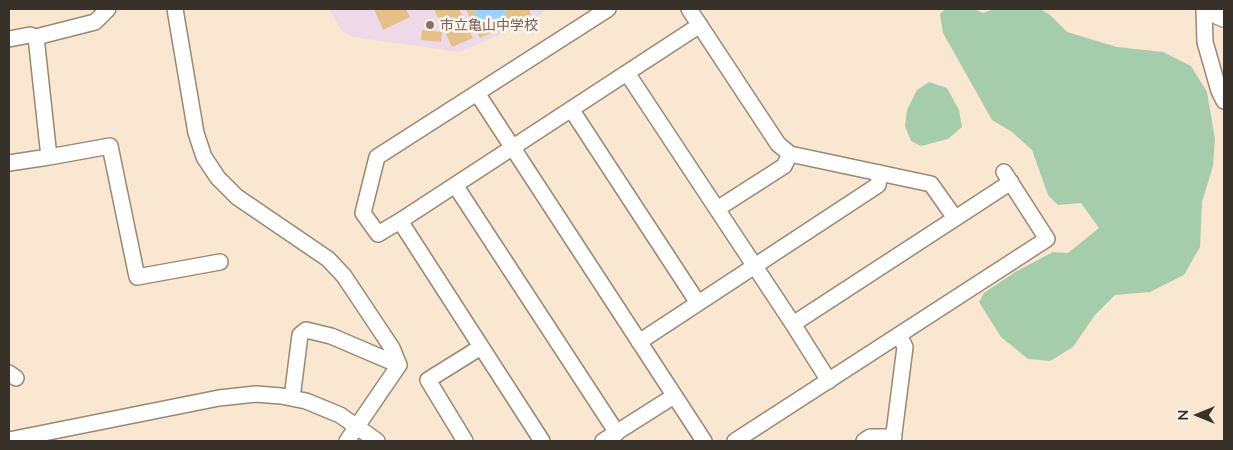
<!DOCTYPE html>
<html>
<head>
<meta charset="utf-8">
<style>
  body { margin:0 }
  #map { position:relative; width:1233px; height:450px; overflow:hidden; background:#fae7d2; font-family:Lato,sans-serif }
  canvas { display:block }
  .frame { position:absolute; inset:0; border:10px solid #383129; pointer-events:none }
  .north { position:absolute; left:1173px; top:390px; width:50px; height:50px; -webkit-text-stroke:4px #fef6ee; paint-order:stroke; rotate:270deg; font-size:14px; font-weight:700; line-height:20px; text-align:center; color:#383129 }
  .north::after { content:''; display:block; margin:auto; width:18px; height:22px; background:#383129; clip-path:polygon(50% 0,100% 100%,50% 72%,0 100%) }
</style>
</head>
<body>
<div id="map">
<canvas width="1233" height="450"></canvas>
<div class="frame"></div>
<div class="north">N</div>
</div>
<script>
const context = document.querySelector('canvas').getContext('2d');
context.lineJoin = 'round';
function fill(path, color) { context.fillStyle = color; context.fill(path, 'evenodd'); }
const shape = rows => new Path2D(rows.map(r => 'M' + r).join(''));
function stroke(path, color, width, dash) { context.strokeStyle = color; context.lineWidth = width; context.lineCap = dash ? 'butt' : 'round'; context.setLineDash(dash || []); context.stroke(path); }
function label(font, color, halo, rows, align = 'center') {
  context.font = font + ' Lato,"Noto Sans JP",sans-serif'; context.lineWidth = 5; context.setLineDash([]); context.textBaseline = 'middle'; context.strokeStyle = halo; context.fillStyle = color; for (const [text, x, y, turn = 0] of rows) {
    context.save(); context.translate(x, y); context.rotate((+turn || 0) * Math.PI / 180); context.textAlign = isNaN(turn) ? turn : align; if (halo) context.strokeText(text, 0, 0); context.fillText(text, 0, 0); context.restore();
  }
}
const education = shape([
  [329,9,547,9,535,19,460,52,353,37,342,31]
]);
const green = shape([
  [945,9,974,9,983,13,994,9,1040,9,1049,14,1067,32,1117,47,1163,52,1191,66,1207,92,1215,139,1213,166,1202,202,1200,247,1184,275,1150,292,1115,295,1095,315,1073,347,1050,361,1028,359,1001,337,979,302,984,293,1015,272,1053,252,1068,253,1099,228,1081,203,1058,205,1048,195,1032,150,1012,132,992,120,943,33,940,14],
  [929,82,947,88,959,110,962,127,948,139,921,146,911,141,905,126,907,110,917,90]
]);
const water = shape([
  [473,9,504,9,508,16,481,27]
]);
const building = shape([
  [374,9,406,9,410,17,383,30],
  [434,9,459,9,473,38,452,47],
  [466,9,473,9,481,27,508,16,504,9,529,9,531,14,480,38],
  [422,30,442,32,441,42,421,40]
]);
const minor = shape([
  [175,9,196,133,204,157,218,178,237,197,328,259,344,276,392,348,399,365,347,441],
  [608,9,377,157,363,213,378,234,400,221,700,25],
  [689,9,778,144,790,154,931,184,955,218],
  [1204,9,1205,42,1219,91,1224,101],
  [9,39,30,35,36,37],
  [627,73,793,324,829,381],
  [477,93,704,441],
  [571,109,698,303],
  [49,157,110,146,137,277,220,262],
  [9,163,49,157,36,37,95,22,108,9],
  [455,185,617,433],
  [717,209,784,166,790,154],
  [400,221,542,441],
  [793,324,1011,182],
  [639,342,878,185,880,173],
  [9,373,16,378],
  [292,398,300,335,306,330,331,336,399,365],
  [9,440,219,398,256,394,281,396,306,401,340,415,377,441],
  [465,441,428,380,481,347],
  [603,441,674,396],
  [735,441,1047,239,1004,172],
  [864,441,870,437,894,437],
  [893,441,905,347,899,335]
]);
const secondary = shape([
  [1207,9,1224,17]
]);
const markers = [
  [430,25,5,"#8d6e63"]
];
const educationNames = [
  ["市立亀山中学校",440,25]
];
fill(education, '#eed9e8');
fill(green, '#a6cdab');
fill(water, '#9cd0fe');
fill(building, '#e5c188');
stroke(minor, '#998874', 18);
stroke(secondary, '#998874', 22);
stroke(minor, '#fff', 15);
stroke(secondary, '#fff', 20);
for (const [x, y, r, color] of markers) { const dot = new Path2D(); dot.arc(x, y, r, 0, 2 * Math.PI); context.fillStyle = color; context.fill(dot); stroke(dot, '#fef6ee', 2); }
label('14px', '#785e54', '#fef6ee', educationNames, 'left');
</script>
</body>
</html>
